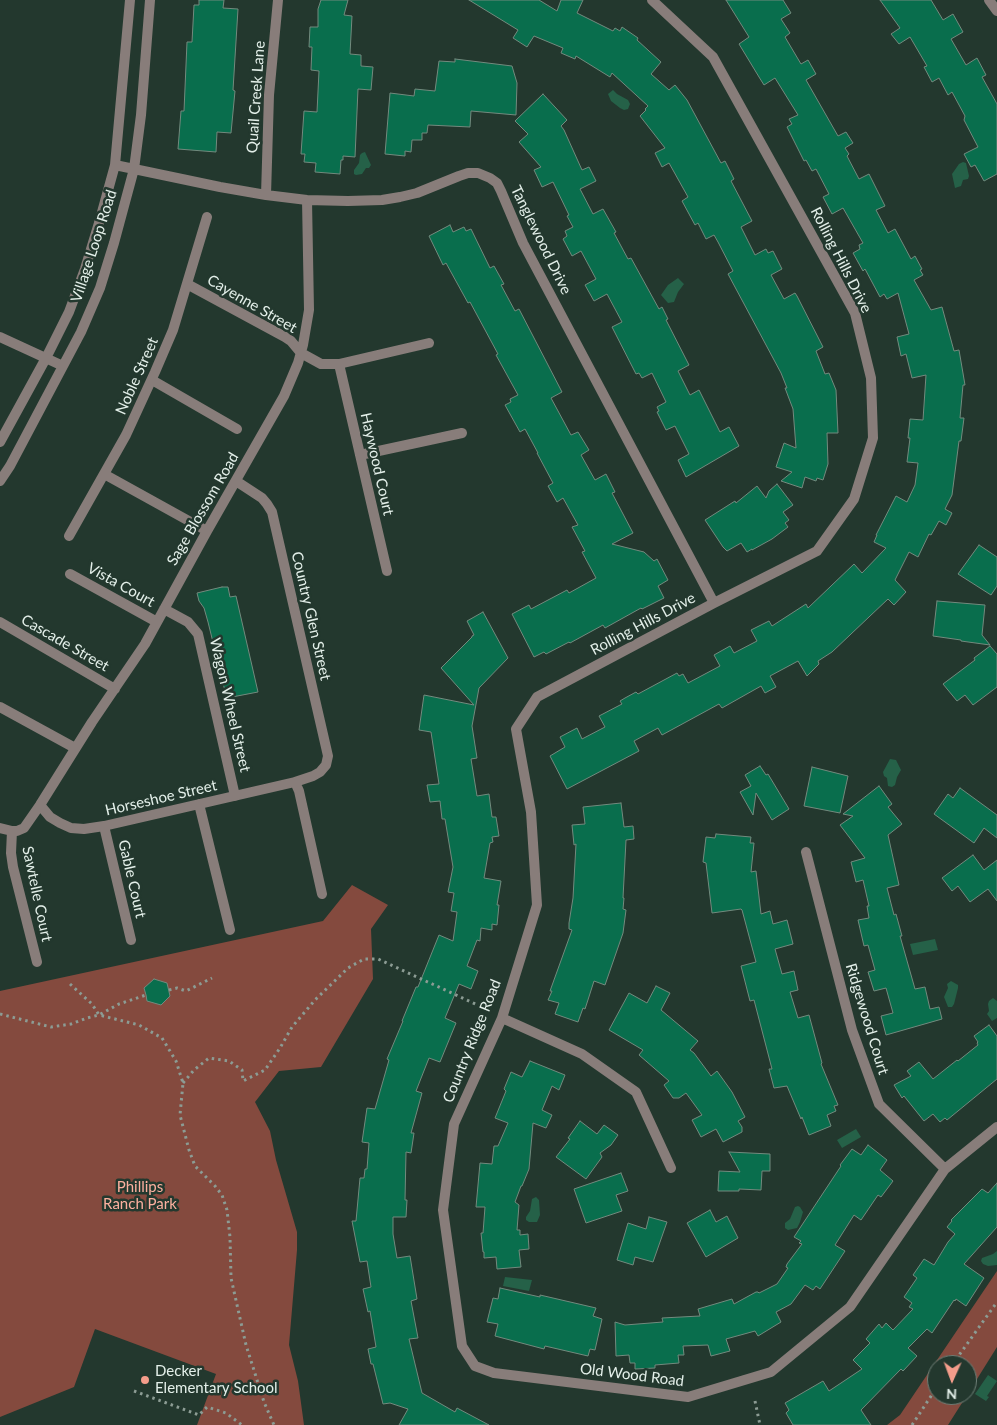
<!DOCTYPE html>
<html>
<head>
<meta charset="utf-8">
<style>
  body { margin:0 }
  #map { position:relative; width:997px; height:1425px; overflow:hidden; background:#23382e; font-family:Lato,sans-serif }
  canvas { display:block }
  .north { position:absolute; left:927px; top:1355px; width:50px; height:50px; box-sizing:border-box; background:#23382e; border:1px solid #708179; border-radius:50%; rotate:182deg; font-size:14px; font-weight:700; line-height:20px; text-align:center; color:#e3efe9 }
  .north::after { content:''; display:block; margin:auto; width:18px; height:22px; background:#f49d8b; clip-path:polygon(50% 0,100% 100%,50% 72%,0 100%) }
</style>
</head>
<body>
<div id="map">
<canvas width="997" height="1425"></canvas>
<div class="north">N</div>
</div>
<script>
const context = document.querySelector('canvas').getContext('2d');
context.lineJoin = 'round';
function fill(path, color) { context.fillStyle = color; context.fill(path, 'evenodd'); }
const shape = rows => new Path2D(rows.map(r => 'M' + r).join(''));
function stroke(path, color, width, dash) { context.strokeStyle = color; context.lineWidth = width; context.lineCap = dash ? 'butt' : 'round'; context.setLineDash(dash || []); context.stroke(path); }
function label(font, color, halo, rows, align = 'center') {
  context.font = font + ' Lato,sans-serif'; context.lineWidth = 5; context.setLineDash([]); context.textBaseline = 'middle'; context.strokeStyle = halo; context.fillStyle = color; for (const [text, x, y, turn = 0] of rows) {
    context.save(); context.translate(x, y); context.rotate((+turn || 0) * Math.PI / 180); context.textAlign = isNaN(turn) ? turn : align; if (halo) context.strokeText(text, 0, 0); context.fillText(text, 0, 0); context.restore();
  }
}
const green = shape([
  [352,885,388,905,371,929,373,979,321,1067,279,1071,255,1102,270,1131,276,1160,297,1232,297,1250,289,1345,298,1381,304,1425,197,1425,216,1374,95,1329,74,1387,0,1417,0,991,323,921],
  [997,1271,997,1347,967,1395,967,1365,937,1365,937,1395,967,1395,948,1425,887,1425,900,1415]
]);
const water = shape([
  [613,90,617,94,628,100,630,104,628,109,624,110,620,108,611,101,608,94],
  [365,152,371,165,369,168,366,168,362,174,356,175,354,174,354,170,359,163,360,155,362,153],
  [963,162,966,163,969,176,968,179,963,180,961,186,955,188,952,174,959,164],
  [678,278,684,284,678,292,674,302,668,303,661,295,668,285],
  [890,759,896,760,901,770,897,777,895,785,892,787,888,786,887,778,884,776,883,772],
  [935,939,938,950,913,955,910,944],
  [951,981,958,985,958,988,954,1004,952,1007,948,1007,944,997,948,988,947,984],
  [993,998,997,1001,997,1018,992,1021,987,1014,989,1011,988,1004,989,1001],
  [856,1129,861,1137,842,1148,837,1140],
  [536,1197,539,1200,540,1215,537,1222,529,1222,526,1220,526,1217,530,1211,532,1199],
  [798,1206,800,1207,803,1212,800,1222,797,1228,788,1230,785,1228,785,1223,790,1219,795,1207],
  [997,1251,997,1265,988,1266,983,1264,981,1261,982,1258,993,1254],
  [505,1277,532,1280,529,1291,503,1286],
  [988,1375,997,1381,987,1396,989,1397,986,1401,975,1394]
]);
const building = shape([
  [199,0,224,0,223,8,238,9,233,90,235,91,231,133,217,132,216,152,178,149,181,111,184,111,187,42,192,42,194,5,199,5,199,0],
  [321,0,348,0,344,15,352,16,350,54,361,55,361,66,373,67,371,90,358,89,355,157,343,156,343,160,341,160,340,174,315,172,316,163,304,162,305,154,301,154,304,111,317,112,319,71,311,70,312,47,309,47,310,27,318,27,318,9,321,0],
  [469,0,539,0,557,11,561,0,583,0,577,13,613,31,615,28,620,31,622,27,638,38,637,40,661,62,651,74,669,90,675,85,687,100,721,163,725,161,734,179,731,181,752,221,741,227,755,255,766,249,768,253,773,251,782,269,771,275,784,299,795,293,797,296,823,347,816,351,825,374,829,373,836,390,838,433,827,433,828,464,823,480,817,478,816,481,805,477,802,488,781,481,792,472,776,467,784,443,796,448,793,409,785,388,787,388,781,373,728,274,733,271,718,242,714,235,706,239,698,223,695,225,682,201,688,197,669,163,662,167,655,153,665,148,640,116,646,110,645,109,648,106,612,73,610,77,576,56,575,59,561,53,563,48,534,36,527,47,513,38,518,30,469,0],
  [726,0,783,0,791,13,781,19,790,33,785,37,801,64,808,60,816,74,806,80,838,136,846,132,853,143,845,148,849,154,847,156,859,179,869,174,885,206,876,210,888,233,895,229,911,259,915,256,922,269,920,270,923,275,914,280,931,310,942,307,954,351,959,350,965,385,963,385,960,418,964,418,961,441,959,441,952,495,945,509,952,513,946,525,939,521,931,535,929,534,918,557,909,552,895,580,906,592,894,605,888,599,832,652,818,661,819,664,807,676,798,661,770,676,776,687,765,693,761,686,722,708,719,704,662,735,658,728,634,741,639,751,567,789,550,756,565,747,560,737,577,728,582,739,605,727,599,716,622,704,620,701,625,698,636,692,638,694,677,673,679,676,683,674,688,683,720,666,714,655,730,646,734,653,757,641,751,630,769,621,772,626,806,604,808,608,854,564,862,573,886,548,874,542,877,535,876,535,896,496,907,502,915,485,918,463,907,462,910,438,908,438,910,419,923,420,926,375,912,378,906,354,901,356,897,337,909,334,898,293,887,299,884,294,880,297,865,269,863,271,853,253,860,249,859,245,863,243,843,208,832,214,823,197,829,194,816,169,812,171,806,160,804,161,787,127,792,124,789,119,798,115,775,78,764,85,759,77,739,44,749,37,726,0],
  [880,0,931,0,943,20,953,14,963,32,951,39,966,65,977,58,986,75,982,77,997,104,997,174,984,181,975,165,971,167,964,154,978,147,964,120,965,116,952,92,948,95,939,78,932,82,924,67,927,66,910,37,899,44,891,34,900,28,880,0],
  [455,59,512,66,517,83,516,115,471,111,470,127,428,125,427,133,422,133,422,140,412,140,411,152,405,151,405,156,385,154,390,93,414,96,415,89,435,91,439,61,455,62,455,59],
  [543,94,567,120,561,126,564,130,582,170,589,167,596,181,580,189,593,214,603,209,616,232,614,233,628,259,631,258,659,309,662,307,668,319,666,320,689,365,678,371,690,395,699,390,720,432,729,427,739,446,686,477,678,460,689,454,675,426,666,430,657,412,659,411,657,407,666,402,652,373,642,378,639,373,636,374,612,327,622,322,607,294,594,301,585,285,596,279,581,251,572,256,563,239,567,236,565,231,573,227,567,216,569,215,553,182,542,187,534,170,541,167,519,142,528,134,515,121,543,94],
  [450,225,453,232,464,227,466,231,471,229,490,268,494,266,504,284,501,285,515,311,519,309,562,392,551,398,571,435,578,432,589,450,581,455,595,480,606,474,615,492,612,493,633,533,612,544,644,552,654,561,657,559,668,580,658,586,664,598,642,609,641,608,605,628,603,625,570,643,569,642,546,654,544,652,534,657,512,614,529,605,531,609,567,590,569,593,596,578,582,552,585,551,572,527,578,525,563,498,557,502,548,486,553,483,537,453,538,453,525,429,520,432,505,405,511,402,510,399,518,395,496,355,498,354,470,302,468,303,446,263,443,265,429,236,450,225],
  [777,484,793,505,783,512,789,520,785,523,788,527,772,539,752,550,752,549,747,552,741,543,727,551,723,547,705,520,735,501,736,503,757,486,766,498,769,491,777,484],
  [979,545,997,557,997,586,991,595,958,574,979,545],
  [222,587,228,587,230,597,236,596,258,692,232,697,230,690,225,691,208,622,204,608,199,601,197,593,222,587],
  [937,601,985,605,982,635,990,645,961,641,961,640,933,636,937,601],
  [483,612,508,658,479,688,472,726,477,758,471,759,477,796,489,794,492,817,496,817,499,836,492,837,493,842,490,843,484,878,501,881,497,905,499,905,497,925,492,924,492,930,481,928,480,941,477,940,467,966,478,971,471,989,459,984,445,1018,456,1023,440,1062,429,1058,416,1091,422,1093,411,1133,414,1133,411,1153,406,1152,405,1200,407,1200,406,1217,393,1217,393,1234,397,1258,410,1256,417,1299,411,1301,418,1338,409,1339,422,1393,455,1412,457,1408,489,1425,399,1425,408,1409,390,1403,383,1404,373,1364,371,1364,368,1349,376,1347,370,1311,368,1312,363,1289,371,1287,367,1261,360,1262,352,1221,356,1221,360,1178,364,1178,365,1169,367,1169,369,1143,362,1142,367,1108,375,1109,389,1060,387,1059,403,1021,402,1021,416,987,418,987,439,935,453,941,457,912,451,911,454,893,448,892,453,867,445,819,442,819,440,801,430,802,427,785,439,784,431,732,419,730,424,695,474,705,441,668,472,637,472,636,474,635,467,621,483,612],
  [990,646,997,654,997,687,973,705,965,695,957,701,943,684,975,660,974,658,990,646],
  [760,766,766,775,768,774,789,809,772,820,756,793,753,815,740,792,751,786,745,775,760,766],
  [812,767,848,776,840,813,804,806,812,767],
  [879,786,892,804,888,807,902,824,888,835,899,885,887,888,894,915,896,914,902,936,900,936,915,989,925,987,930,1009,939,1007,942,1019,886,1035,881,1016,893,1013,886,988,874,991,868,972,875,970,868,945,864,946,858,920,869,918,867,906,869,906,863,880,856,882,851,862,865,858,840,825,853,816,843,814,879,786],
  [960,788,997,815,997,838,984,828,974,843,934,814,948,794,953,798,960,788],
  [621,803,624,827,633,826,634,839,626,840,623,898,624,898,623,909,626,910,623,933,605,985,594,981,586,1006,585,1009,583,1008,578,1022,555,1014,559,1003,548,1000,552,991,550,991,572,930,569,929,569,923,573,898,576,844,574,845,572,825,585,824,583,807,621,803],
  [716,834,751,837,750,843,754,843,751,872,756,871,761,914,770,911,773,924,787,920,793,944,775,949,782,974,794,971,798,990,790,992,798,1018,809,1015,822,1063,821,1064,838,1105,834,1106,836,1111,827,1115,831,1126,809,1135,802,1117,801,1119,787,1086,774,1088,769,1069,772,1069,754,1000,750,1001,741,966,756,962,742,910,741,909,712,913,706,863,703,862,706,837,715,838,716,834],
  [973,855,984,870,997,860,997,901,988,889,970,902,958,886,952,891,942,878,973,855],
  [154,979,167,983,170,996,161,1005,147,1001,146,995,144,988,154,979],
  [656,986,670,993,661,1010,698,1041,690,1050,694,1053,711,1076,717,1071,732,1092,745,1117,738,1121,742,1127,742,1132,723,1142,716,1129,701,1137,692,1120,702,1115,686,1093,679,1098,673,1098,664,1085,669,1081,639,1055,643,1050,609,1030,629,993,647,1003,656,986],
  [989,1025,997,1036,997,1079,947,1120,945,1118,940,1122,933,1114,924,1121,904,1096,902,1098,894,1085,911,1076,907,1071,919,1062,933,1079,957,1060,958,1061,978,1045,977,1043,978,1042,974,1036,989,1025],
  [530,1061,565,1075,559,1090,552,1086,542,1110,552,1115,546,1128,533,1123,529,1169,522,1186,521,1186,515,1202,519,1205,517,1230,520,1230,520,1235,528,1234,529,1249,519,1250,521,1267,497,1269,496,1257,484,1258,484,1252,483,1252,481,1233,483,1233,485,1207,476,1207,480,1163,492,1164,494,1146,498,1146,508,1123,495,1118,506,1091,504,1089,511,1072,522,1077,530,1061],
  [580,1121,597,1134,604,1125,618,1135,611,1145,600,1153,602,1157,586,1179,556,1157,570,1139,568,1138,580,1121],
  [868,1145,887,1160,880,1170,893,1181,881,1197,878,1195,861,1220,854,1215,835,1245,845,1251,820,1289,816,1286,813,1290,805,1285,791,1304,776,1312,781,1322,758,1336,755,1331,726,1339,730,1351,711,1356,708,1345,683,1346,684,1355,678,1355,679,1363,655,1365,655,1368,635,1369,635,1363,630,1363,629,1355,616,1356,615,1322,625,1325,663,1322,662,1318,700,1316,698,1309,732,1299,734,1304,756,1292,758,1292,759,1293,777,1284,788,1268,786,1267,787,1264,802,1244,799,1243,801,1241,794,1237,841,1166,840,1165,852,1149,861,1155,868,1145],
  [729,1152,770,1154,770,1171,762,1171,761,1190,739,1189,739,1191,718,1191,719,1171,740,1172,729,1152],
  [621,1173,628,1191,616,1195,622,1211,586,1223,574,1189,621,1173],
  [997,1183,997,1227,964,1264,984,1278,966,1306,956,1299,955,1301,954,1300,932,1333,927,1329,908,1348,917,1356,903,1371,901,1369,861,1410,871,1425,793,1425,786,1413,789,1410,785,1403,823,1381,829,1391,862,1369,853,1360,870,1343,866,1339,879,1324,882,1328,886,1323,893,1330,913,1309,909,1307,912,1303,904,1297,917,1278,913,1275,924,1259,934,1265,948,1242,955,1234,947,1227,952,1221,951,1220,982,1189,988,1193,997,1183],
  [710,1210,716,1222,727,1216,738,1238,706,1257,687,1223,710,1210],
  [649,1217,667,1222,653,1262,635,1257,633,1265,617,1260,628,1223,646,1229,649,1217],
  [500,1288,540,1297,540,1295,596,1308,593,1316,602,1319,595,1350,590,1349,588,1356,545,1346,544,1349,495,1336,498,1324,487,1322,493,1298,498,1299,500,1288]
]);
const path = shape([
  [70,984,92,1004,99,1015,139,1025,162,1038,176,1061,183,1083,180,1115,189,1150,195,1166,215,1186,222,1195,227,1210,230,1237,231,1278,246,1345,264,1402,274,1425],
  [169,990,177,988,186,991,212,978],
  [0,1014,51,1027,71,1024,87,1018,99,1015,119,1004,146,995],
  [183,1083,194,1070,209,1058,229,1061,242,1070,243,1081,265,1070,280,1048,292,1027,315,1000,348,968,364,959,378,959,482,1007],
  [952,1365,997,1302],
  [134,1391,199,1415,207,1407,226,1413,242,1425],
  [755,1401,760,1425],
  [912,1425,937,1387]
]);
const street = shape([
  [652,0,713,57,855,313,871,378,873,438,854,499,817,551,714,603,537,697,516,729,531,812,537,905,502,1018,454,1124,443,1210,462,1346,475,1366,494,1373,688,1397,771,1372,850,1307,945,1169,997,1127],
  [989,0,997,11],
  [115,165,220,187,266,195,307,200,348,201,382,200,400,197,417,193,459,176,468,173,478,173,490,178,497,183,501,191,523,243,714,603],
  [266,195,269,95,278,0],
  [187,284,285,337,291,341,301,353,321,364,339,364,429,343],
  [0,337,63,366],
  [339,364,387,571],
  [152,380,237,429],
  [0,442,46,358,69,312,85,269,99,223,115,165,130,0],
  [360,455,462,433],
  [104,474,207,531],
  [0,481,10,466,81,332,100,288,114,243,134,169,141,115,150,0],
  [236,481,262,498,267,504,272,512,328,756,326,765,320,772,313,776,295,782,299,791,322,894],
  [69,536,126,435,155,372,173,330,207,217],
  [70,574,157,622],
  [164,609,188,622,198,634,235,796],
  [0,622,115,689],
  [0,707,75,748],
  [199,804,230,930],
  [40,805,50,817,60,823,71,828,84,829,104,826,295,782],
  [104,826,131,940],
  [0,828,12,831,17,831,24,828,40,805,92,722,145,644,207,531,284,396,298,363,303,345,309,310,307,200],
  [12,831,11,853,13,867,37,962],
  [806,852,852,1030,879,1104,945,1169],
  [502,1018,582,1054,636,1092,671,1168]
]);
const markers = [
  [145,1380,5,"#f49d8b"]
];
const streetNames = [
  ["Quail Creek Lane",256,97,-86],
  ["Tanglewood Drive",541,240,64],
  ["Village Loop Road",94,246,-72],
  ["Rolling Hills Drive",841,260,63],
  ["Cayenne Street",252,304,30],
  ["Noble Street",137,376,-66],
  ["Haywood Court",377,464,77],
  ["Sage Blossom Road",203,509,-60],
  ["Vista Court",121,585,29],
  ["Country Glen Street",311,616,77],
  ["Rolling Hills Drive",643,624,-28],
  ["Cascade Street",65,643,30],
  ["Wagon Wheel Street",230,705,77],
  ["Horseshoe Street",161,798,-13],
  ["Gable Court",132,879,77],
  ["Sawtelle Court",37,894,78],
  ["Ridgewood Court",867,1019,73],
  ["Country Ridge Road",472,1041,-68],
  ["Old Wood Road",632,1375,7]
];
const parkNames = [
  ["Phillips",140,1187],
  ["Ranch Park",140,1204]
];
const poiNames = [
  ["Decker",155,1371],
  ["Elementary School",155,1388]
];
fill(green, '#844a3e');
fill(water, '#256148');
fill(building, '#096e4d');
stroke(building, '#738a7e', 1);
stroke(path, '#8c9c94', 3, [2.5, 4]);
stroke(street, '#887d7a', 10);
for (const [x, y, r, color] of markers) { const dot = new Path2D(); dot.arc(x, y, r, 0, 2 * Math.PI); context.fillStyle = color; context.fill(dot); stroke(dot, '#23382e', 2); }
label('15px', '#e3efe9', '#23382e', streetNames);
label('15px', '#fcb09f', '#23382e', parkNames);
label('15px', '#e3efe9', '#23382e', poiNames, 'left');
</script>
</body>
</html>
